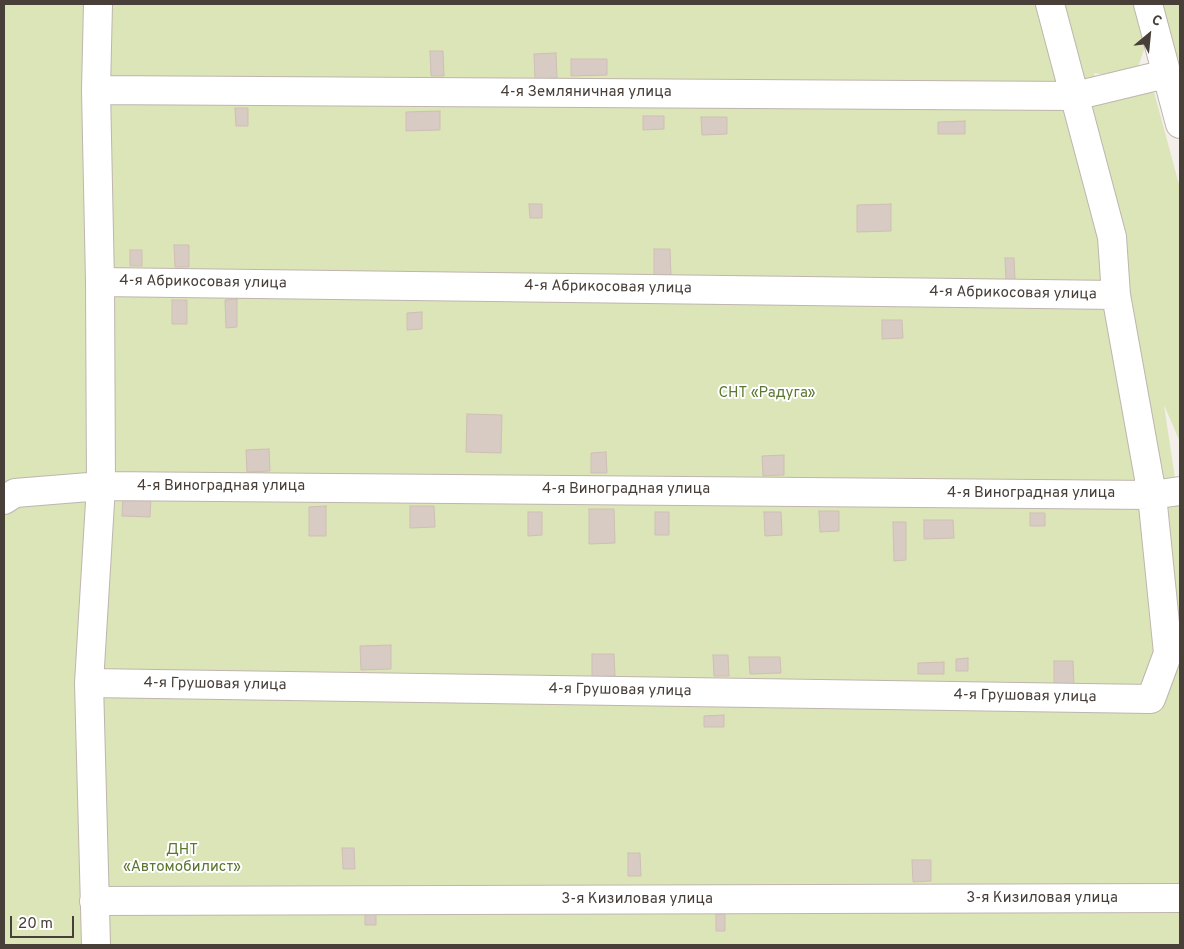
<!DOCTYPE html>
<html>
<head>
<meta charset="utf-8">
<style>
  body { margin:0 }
  #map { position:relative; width:1184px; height:949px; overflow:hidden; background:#f4efeb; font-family:Overpass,sans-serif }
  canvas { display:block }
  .frame { position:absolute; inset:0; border:5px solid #483f39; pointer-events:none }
  .north { position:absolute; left:1124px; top:10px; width:50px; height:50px; -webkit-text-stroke:4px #fff; paint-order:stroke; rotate:28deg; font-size:14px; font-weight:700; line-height:20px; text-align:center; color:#483f39 }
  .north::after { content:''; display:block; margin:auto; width:18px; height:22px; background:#483f39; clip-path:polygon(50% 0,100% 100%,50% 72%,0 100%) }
  .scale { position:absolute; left:10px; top:916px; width:64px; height:22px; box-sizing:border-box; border:2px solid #483f39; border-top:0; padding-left:6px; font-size:15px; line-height:18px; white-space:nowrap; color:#483f39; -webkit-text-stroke:4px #fff; paint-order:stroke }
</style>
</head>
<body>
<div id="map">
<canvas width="1184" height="949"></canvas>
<div class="frame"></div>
<div class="north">С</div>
<div class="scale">20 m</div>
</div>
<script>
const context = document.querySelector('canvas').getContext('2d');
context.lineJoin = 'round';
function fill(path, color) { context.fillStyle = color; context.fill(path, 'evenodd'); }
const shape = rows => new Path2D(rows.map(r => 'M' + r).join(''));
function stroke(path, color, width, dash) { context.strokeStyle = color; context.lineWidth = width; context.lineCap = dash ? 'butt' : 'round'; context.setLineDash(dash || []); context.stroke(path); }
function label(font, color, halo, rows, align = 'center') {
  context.font = font + ' Overpass,sans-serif'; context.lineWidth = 4; context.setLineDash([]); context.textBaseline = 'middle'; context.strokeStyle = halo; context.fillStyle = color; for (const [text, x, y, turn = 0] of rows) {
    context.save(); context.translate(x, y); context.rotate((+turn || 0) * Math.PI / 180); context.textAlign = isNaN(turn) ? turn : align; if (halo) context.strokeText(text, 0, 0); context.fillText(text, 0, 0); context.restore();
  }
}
const green = shape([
  [4,4,1135,4,1146,44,1138,67,1111,76,1094,73,1102,100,1154,92,1180,188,1180,442,1164,405,1180,512,1180,945,4,945],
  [1163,4,1180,4,1180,62,1175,52]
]);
const building = shape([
  [430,51,443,51,444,76,431,76,430,51],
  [556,53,557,78,535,79,534,54,556,53],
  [571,59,607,59,607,75,571,76,571,59],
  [235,108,248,108,248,126,236,126,235,108],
  [440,111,440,130,406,131,406,112,440,111],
  [643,116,664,116,664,129,643,130,643,116],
  [701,117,727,117,727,134,702,135,701,117],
  [965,121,965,134,938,134,938,122,965,121],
  [529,204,542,204,542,218,530,218,529,204],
  [891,204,891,231,857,232,857,205,891,204],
  [174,245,189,245,189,267,175,267,174,245],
  [654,249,670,249,671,277,654,277,654,249],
  [130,250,142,250,142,266,130,266,130,250],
  [1005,258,1014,258,1015,280,1006,280,1005,258],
  [237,299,237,327,226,328,225,300,237,299],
  [172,300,187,300,187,324,172,324,172,300],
  [422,312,422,329,407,330,407,313,422,312],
  [882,320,902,320,903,338,882,339,882,320],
  [467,414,502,415,501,453,466,452,467,414],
  [269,449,270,471,247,472,246,450,269,449],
  [606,452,607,473,591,473,591,453,606,452],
  [784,455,784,475,763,476,762,456,784,455],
  [123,495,151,497,150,517,122,516,123,495],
  [326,506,326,536,309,536,309,507,326,506],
  [410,506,434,506,435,527,410,528,410,506],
  [589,509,614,509,615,543,589,544,589,509],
  [819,511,839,511,839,531,820,532,819,511],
  [528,512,542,512,542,535,528,536,528,512],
  [655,512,669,512,669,535,655,535,655,512],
  [764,512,781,512,782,535,765,536,764,512],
  [1030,513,1045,513,1045,526,1030,526,1030,513],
  [924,520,953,520,954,538,924,539,924,520],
  [893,522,906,522,906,560,894,561,893,522],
  [391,645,391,669,361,670,360,646,391,645],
  [592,654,614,654,615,676,592,677,592,654],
  [713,655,728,655,729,676,714,676,713,655],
  [749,657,780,657,781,673,750,674,749,657],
  [968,658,968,671,956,671,956,659,968,658],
  [1054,661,1073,661,1074,686,1054,687,1054,661],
  [944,662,944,674,918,674,918,663,944,662],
  [724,715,724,727,704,727,704,716,724,715],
  [342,848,354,848,355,869,343,869,342,848],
  [628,853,640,853,641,876,628,876,628,853],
  [912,860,931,860,931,881,913,882,912,860],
  [365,911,376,911,376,925,365,925,365,911],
  [716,914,725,914,725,931,716,931,716,914]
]);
const minor = shape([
  [1148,4,1180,124],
  [96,90,1075,96,1166,74],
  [100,282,1116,295],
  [4,500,15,493,101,486,1152,495,1180,491],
  [89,683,1151,699,1168,653,1152,495,1116,295,1112,237,1050,4],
  [94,901,1180,898],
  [96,945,89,683,101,486,100,282,96,90,98,4]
]);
const streetNames = [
  ["4-я Земляничная улица",586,93],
  ["4-я Абрикосовая улица",203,283,1],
  ["4-я Абрикосовая улица",608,288,1],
  ["4-я Абрикосовая улица",1013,294,1],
  ["4-я Виноградная улица",221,487],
  ["4-я Виноградная улица",626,490],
  ["4-я Виноградная улица",1031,494],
  ["4-я Грушовая улица",215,685,1],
  ["4-я Грушовая улица",620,691,1],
  ["4-я Грушовая улица",1025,697,1],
  ["3-я Кизиловая улица",1042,899],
  ["3-я Кизиловая улица",637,900]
];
const parkNames = [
  ["СНТ «Радуга»",767,394],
  ["ДНТ",182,851],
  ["«Автомобилист»",182,868]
];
fill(green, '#dbe5b7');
fill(building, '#d8cbc4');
stroke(building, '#cfbfb5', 1);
stroke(minor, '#bfb5ae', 30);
stroke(minor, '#fff', 28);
label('15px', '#483f39', '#fff', streetNames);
label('15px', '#5b7630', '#fff', parkNames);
</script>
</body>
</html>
